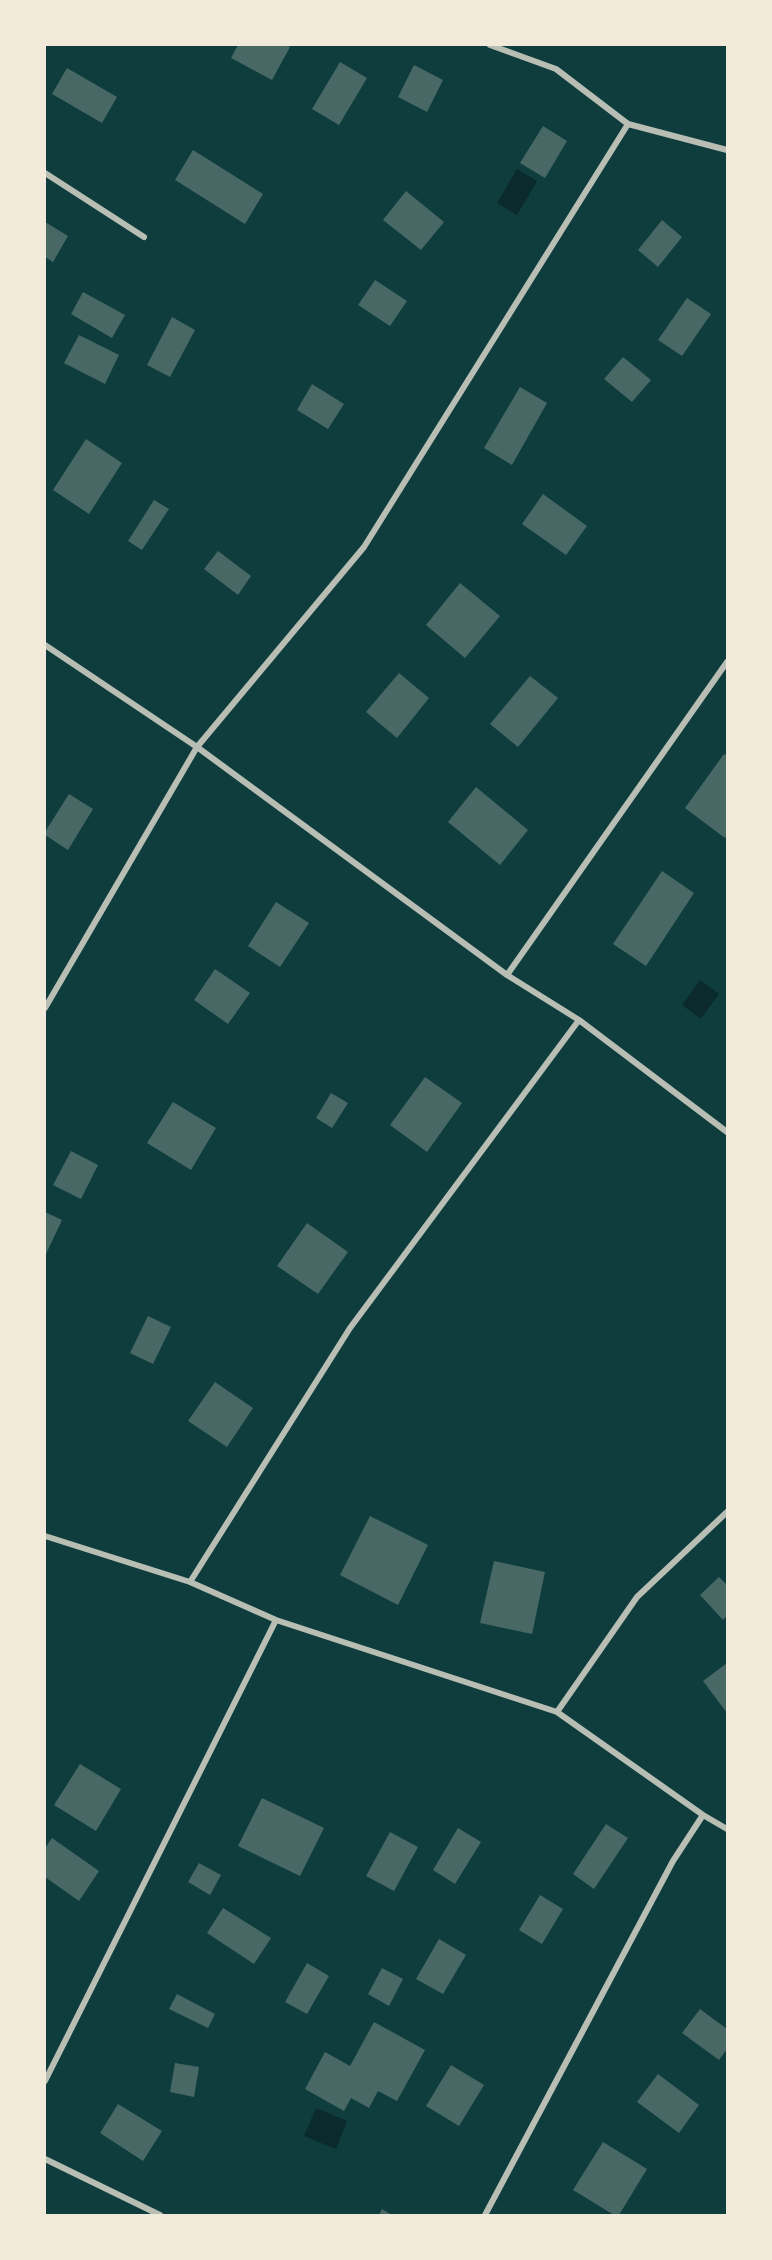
<!DOCTYPE html>
<html>
<head>
<meta charset="utf-8">
<style>
  body { margin:0 }
  #map { position:relative; width:772px; height:2260px; overflow:hidden; background:#0f3d3e; font-family:Barlow,sans-serif }
  canvas { display:block }
  .frame { position:absolute; inset:0; border:46px solid #f1e9da; pointer-events:none }
</style>
</head>
<body>
<div id="map">
<canvas width="772" height="2260"></canvas>
<div class="frame"></div>
</div>
<script>
const context = document.querySelector('canvas').getContext('2d');
context.lineJoin = 'round';
function fill(path, color) { context.fillStyle = color; context.fill(path, 'evenodd'); }
const shape = rows => new Path2D(rows.map(r => 'M' + r).join(''));
function stroke(path, color, width, dash) { context.strokeStyle = color; context.lineWidth = width; context.lineCap = dash ? 'butt' : 'round'; context.setLineDash(dash || []); context.stroke(path); }
const water = shape([
  [517,169,537,181,517,215,497,203],
  [700,980,719,994,701,1019,682,1005],
  [316,2108,347,2121,336,2149,304,2136]
]);
const building = shape([
  [238,45,286,45,290,47,272,80,231,58],
  [340,62,367,78,339,125,312,109],
  [414,65,443,80,427,112,398,97],
  [67,68,117,97,102,123,52,94],
  [543,126,567,141,545,178,520,163],
  [193,150,263,194,245,224,175,180],
  [406,191,444,222,421,250,383,220],
  [662,220,682,237,658,267,638,250],
  [45,222,68,236,53,262,45,257],
  [375,280,407,301,390,326,358,305],
  [83,292,125,315,112,338,71,314],
  [687,298,711,314,682,356,658,340],
  [172,317,195,330,170,377,147,365],
  [79,335,119,355,105,384,64,363],
  [623,357,651,380,632,402,604,379],
  [312,384,344,404,328,429,297,410],
  [520,387,547,403,512,465,484,448],
  [86,439,122,463,89,514,53,490],
  [543,494,587,526,566,555,522,524],
  [154,500,169,509,142,550,128,541],
  [218,551,251,576,238,595,204,569],
  [460,583,500,616,465,658,426,625],
  [399,673,429,698,397,738,366,712],
  [530,676,558,698,518,747,490,724],
  [724,754,727,756,727,835,725,838,685,808],
  [476,787,528,830,500,865,448,822],
  [69,794,93,809,68,850,45,835,45,832],
  [662,871,694,893,646,966,613,944],
  [276,902,309,923,280,967,248,946],
  [215,969,250,993,228,1024,194,1000],
  [425,1077,462,1103,427,1152,390,1125],
  [331,1093,348,1103,332,1128,316,1118],
  [173,1102,216,1128,191,1170,147,1143],
  [71,1151,98,1165,81,1199,53,1185],
  [45,1212,62,1220,45,1256],
  [307,1223,348,1252,318,1294,277,1266],
  [148,1316,171,1327,153,1364,130,1353],
  [215,1382,253,1408,227,1447,188,1421],
  [370,1516,428,1545,398,1605,340,1575],
  [494,1561,545,1572,532,1634,480,1623],
  [719,1577,727,1585,727,1616,723,1620,700,1595],
  [727,1663,727,1713,703,1681],
  [80,1764,121,1789,96,1831,54,1805],
  [262,1798,324,1828,300,1876,238,1846],
  [606,1824,628,1838,594,1889,573,1874],
  [458,1828,481,1842,455,1884,433,1870],
  [390,1832,418,1847,394,1891,366,1876],
  [52,1838,99,1871,79,1901,45,1877,45,1848],
  [199,1863,221,1875,210,1895,188,1882],
  [540,1895,563,1909,542,1944,519,1930],
  [223,1908,271,1938,254,1964,207,1933],
  [439,1939,466,1955,443,1994,416,1979],
  [307,1963,329,1976,307,2014,285,2002],
  [382,1968,403,1979,389,2006,368,1994],
  [177,1994,215,2014,208,2028,169,2009],
  [700,2009,727,2029,727,2049,719,2060,682,2033],
  [374,2022,425,2050,397,2101,378,2091,369,2108,351,2098,344,2111,305,2089,325,2052,350,2066],
  [175,2063,199,2067,194,2097,170,2092],
  [451,2065,484,2085,459,2126,426,2106],
  [658,2074,699,2105,679,2133,637,2102],
  [118,2104,162,2131,143,2161,100,2133],
  [603,2142,647,2169,619,2215,614,2215,573,2190],
  [382,2209,392,2215,379,2215]
]);
const minor = shape([
  [490,45,556,69,628,124,727,150],
  [45,173,144,237],
  [45,645,197,747,507,975,579,1020,727,1132],
  [507,975,727,662],
  [45,1008,197,747,364,547,628,124],
  [45,1536,190,1582,276,1620,557,1712,703,1815,727,1829],
  [190,1582,350,1328,579,1020],
  [557,1712,637,1597,727,1512],
  [45,2081,276,1620],
  [45,2159,160,2215],
  [485,2215,673,1861,703,1815]
]);
fill(water, '#0a2a2b');
fill(building, '#486865');
stroke(minor, '#b8beb3', 6);
</script>
</body>
</html>
